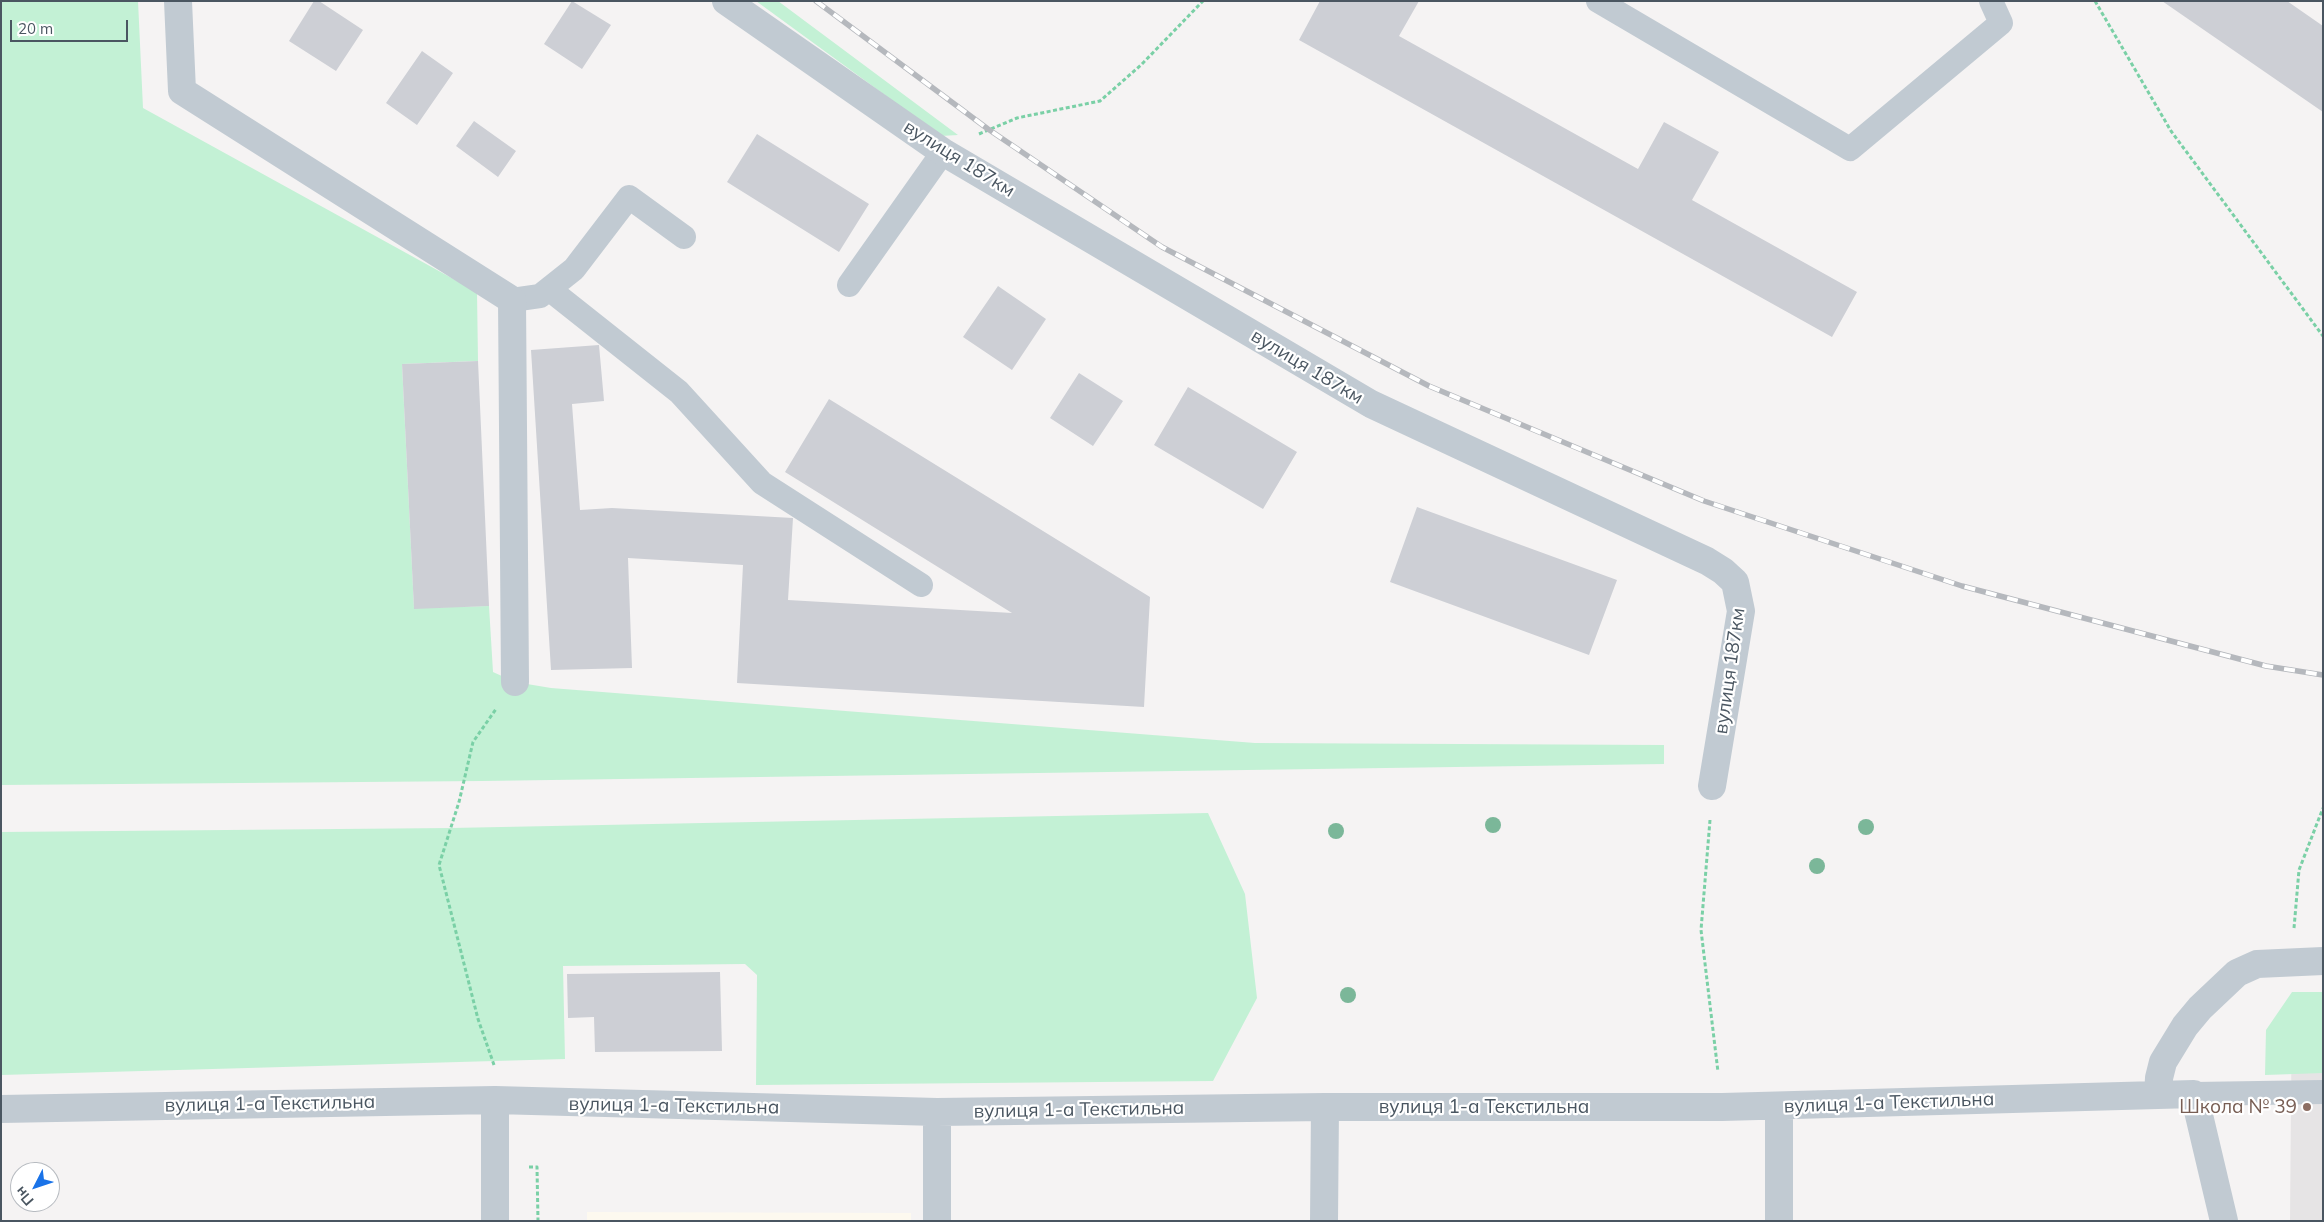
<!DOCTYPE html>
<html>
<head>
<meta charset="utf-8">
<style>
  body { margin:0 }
  #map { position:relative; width:2324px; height:1222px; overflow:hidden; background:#f5f3f3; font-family:Mulish,sans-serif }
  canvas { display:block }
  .frame { position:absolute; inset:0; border:2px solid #4a5661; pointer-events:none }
  .north { position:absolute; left:10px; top:1162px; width:50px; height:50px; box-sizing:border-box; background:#fff; border:1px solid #b7bbc0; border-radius:50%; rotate:229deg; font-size:14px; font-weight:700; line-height:20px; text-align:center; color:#4a5661 }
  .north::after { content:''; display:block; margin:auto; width:18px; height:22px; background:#1a73e8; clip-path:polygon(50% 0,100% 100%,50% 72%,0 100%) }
  .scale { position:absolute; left:10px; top:20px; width:118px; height:22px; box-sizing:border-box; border:2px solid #4a5661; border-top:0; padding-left:6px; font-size:15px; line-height:18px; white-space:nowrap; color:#4a5661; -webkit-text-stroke:4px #fff; paint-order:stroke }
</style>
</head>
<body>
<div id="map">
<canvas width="2324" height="1222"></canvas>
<div class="frame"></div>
<div class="north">Пн</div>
<div class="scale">20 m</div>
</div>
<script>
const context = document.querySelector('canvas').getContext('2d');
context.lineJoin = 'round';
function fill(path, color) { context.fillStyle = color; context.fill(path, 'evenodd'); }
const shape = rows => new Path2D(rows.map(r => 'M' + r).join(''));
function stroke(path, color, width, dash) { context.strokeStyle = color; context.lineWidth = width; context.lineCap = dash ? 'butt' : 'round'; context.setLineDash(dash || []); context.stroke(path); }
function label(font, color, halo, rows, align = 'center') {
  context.font = font + ' Mulish,sans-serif'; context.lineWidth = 4.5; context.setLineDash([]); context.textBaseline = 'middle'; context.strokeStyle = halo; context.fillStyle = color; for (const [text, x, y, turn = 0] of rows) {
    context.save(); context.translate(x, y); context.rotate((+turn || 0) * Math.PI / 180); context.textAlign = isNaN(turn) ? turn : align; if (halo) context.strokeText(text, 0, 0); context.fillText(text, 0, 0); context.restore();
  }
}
const commercial = shape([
  [587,1212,911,1213,911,1221,587,1221]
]);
const education = shape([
  [2292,992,2323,992,2323,1221,2290,1221]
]);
const green = shape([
  [1,1,138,1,143,108,477,292,478,361,402,364,414,608,489,606,493,672,515,682,551,688,1255,743,1664,745,1664,764,482,781,1,785],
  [756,1,778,1,958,135,941,136],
  [1208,813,1245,894,1257,998,1213,1081,756,1085,757,975,745,964,563,966,565,1059,1,1075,1,832,451,828],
  [2292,992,2323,992,2323,1073,2265,1075,2266,1030]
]);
const building = shape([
  [314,1,319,1,363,30,336,71,289,41],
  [572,1,611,25,582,69,544,44],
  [1320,1,1419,1,1399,36,1638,169,1664,122,1719,152,1692,200,1857,292,1832,337,1299,40],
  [2162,1,2287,1,2323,26,2323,112],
  [422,51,453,73,417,125,386,103],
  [474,121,516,151,498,177,456,146],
  [757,134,869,204,839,252,727,182],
  [998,286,1046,319,1012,370,963,337],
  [599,345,604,401,572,404,580,510,612,508,793,518,788,600,1012,613,785,472,829,399,1150,597,1144,707,737,683,743,565,628,558,632,668,551,670,531,350],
  [478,361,489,606,414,609,402,364],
  [1079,373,1123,401,1093,446,1050,418],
  [1188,387,1297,452,1263,509,1154,445],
  [1417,507,1617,580,1589,655,1390,582],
  [720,972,722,1051,595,1052,594,1017,568,1018,567,974]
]);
const path = shape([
  [2095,1,2171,131,2323,336],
  [979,134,1017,118,1100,101,1141,65,1203,1],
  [1710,820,1701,930,1718,1072],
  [2294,928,2299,870,2323,808],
  [494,1065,478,1019,439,865,459,802,473,742,496,709],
  [529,1167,537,1167,538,1221]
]);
const lane = shape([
  [1598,1,1850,149,2001,23,1991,1],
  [849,285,943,152],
  [549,289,679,392,762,483,921,585],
  [512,300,540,296,574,269,629,197,684,237],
  [2194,1094,2323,1092]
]);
const street = shape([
  [178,1,182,91,512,300,515,682],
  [726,1,943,152,1371,404,1707,561,1723,571,1735,582,1741,611,1712,786],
  [2158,1094,2159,1078,2163,1062,2185,1026,2200,1008,2237,973,2257,964,2323,961],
  [1779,1107,1779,1221],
  [1,1109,495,1100,937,1112,1325,1107,1722,1107,2194,1094,2224,1221],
  [937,1112,937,1221],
  [495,1221,495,1100],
  [1324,1221,1325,1107]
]);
const rail = shape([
  [816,1,988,129,1162,247,1429,386,1704,501,1962,586,2266,666,2323,675]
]);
const trees = [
  [1493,825],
  [1866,827],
  [1336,831],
  [1817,866],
  [1348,995]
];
const markers = [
  [2307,1107,5,"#8d6e63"]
];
const streetNames = [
  ["вулиця 187км",959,159,32],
  ["вулиця 187км",1307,367,31],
  ["вулиця 187км",1730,671,-82],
  ["вулиця 1-а Текстильна",1889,1103,-2],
  ["вулиця 1-а Текстильна",270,1104,-1],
  ["вулиця 1-а Текстильна",674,1106,1],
  ["вулиця 1-а Текстильна",1484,1107],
  ["вулиця 1-а Текстильна",1079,1110,-1]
];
const educationNames = [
  ["Школа № 39",2297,1107]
];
fill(commercial, '#fdf9ef');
fill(education, '#e6e4e5');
fill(green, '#c3f1d5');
fill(building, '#cdcfd5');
stroke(path, '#7ad0a6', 3, [4, 2.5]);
stroke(lane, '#c1cad2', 24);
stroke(street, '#c1cad2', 28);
stroke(rail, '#b5b8bd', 5.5);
stroke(rail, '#fff', 4, [11]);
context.fillStyle = '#7bb799';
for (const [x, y] of trees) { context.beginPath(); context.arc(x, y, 8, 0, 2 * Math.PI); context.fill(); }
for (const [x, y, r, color] of markers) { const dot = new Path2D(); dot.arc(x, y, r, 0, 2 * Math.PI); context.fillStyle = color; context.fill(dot); stroke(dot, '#fff', 2); }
label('19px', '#4a5661', '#fff', streetNames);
label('19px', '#785e54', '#fff', educationNames, 'right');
</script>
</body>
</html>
